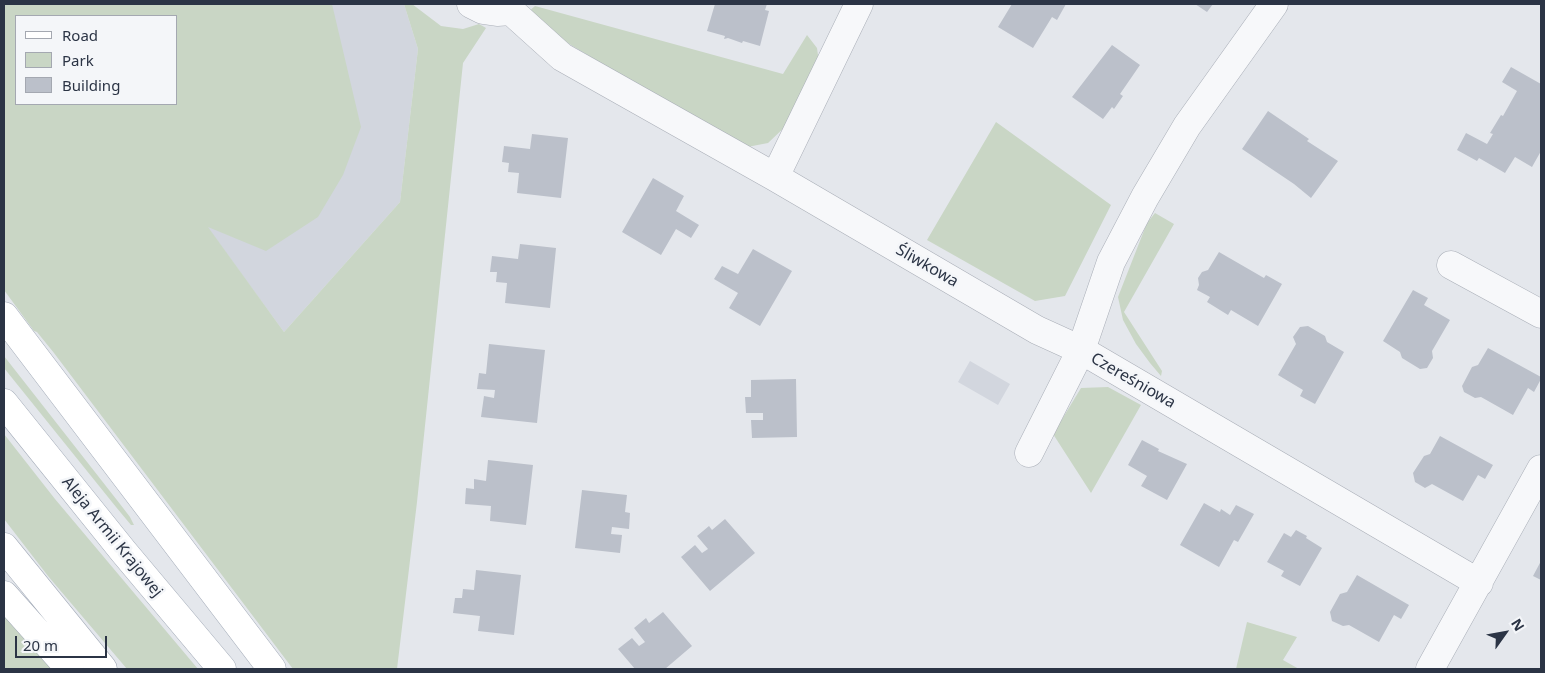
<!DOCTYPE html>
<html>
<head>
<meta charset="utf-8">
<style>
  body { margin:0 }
  #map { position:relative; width:1545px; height:673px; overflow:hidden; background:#e4e7ec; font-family:"Noto Sans",sans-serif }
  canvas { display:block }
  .frame { position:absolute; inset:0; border:5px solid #2b3445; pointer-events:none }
  .legend { position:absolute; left:15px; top:15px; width:162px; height:90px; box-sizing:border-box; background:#f4f6f9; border:1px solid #a4a8b1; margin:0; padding:6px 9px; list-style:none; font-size:15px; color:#2b3445 }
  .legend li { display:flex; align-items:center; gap:10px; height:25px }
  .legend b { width:25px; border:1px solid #a4a8b1 }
  .north { position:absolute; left:1480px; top:608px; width:50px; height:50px; -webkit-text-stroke:4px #f4f6f9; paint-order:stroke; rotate:58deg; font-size:14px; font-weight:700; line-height:20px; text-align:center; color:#2b3445 }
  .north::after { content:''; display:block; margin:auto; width:18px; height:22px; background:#2b3445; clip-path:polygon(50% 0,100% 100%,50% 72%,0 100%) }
  .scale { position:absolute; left:15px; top:636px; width:92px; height:22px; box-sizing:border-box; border:2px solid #2b3445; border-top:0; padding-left:6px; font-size:15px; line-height:18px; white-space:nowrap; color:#2b3445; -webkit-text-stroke:4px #f4f6f9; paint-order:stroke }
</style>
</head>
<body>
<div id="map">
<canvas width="1545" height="673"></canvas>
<div class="frame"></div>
<ul class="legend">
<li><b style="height:6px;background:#fff"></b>Road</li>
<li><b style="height:14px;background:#c9d6c5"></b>Park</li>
<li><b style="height:14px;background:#bbc0ca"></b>Building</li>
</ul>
<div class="north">N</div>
<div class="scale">20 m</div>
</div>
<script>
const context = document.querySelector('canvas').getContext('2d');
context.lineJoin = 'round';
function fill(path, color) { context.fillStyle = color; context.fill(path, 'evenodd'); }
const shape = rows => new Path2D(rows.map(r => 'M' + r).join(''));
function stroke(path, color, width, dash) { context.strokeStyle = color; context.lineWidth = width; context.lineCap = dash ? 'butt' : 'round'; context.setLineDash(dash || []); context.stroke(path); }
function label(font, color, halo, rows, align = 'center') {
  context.font = font + ' "Noto Sans",sans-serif'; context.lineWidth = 5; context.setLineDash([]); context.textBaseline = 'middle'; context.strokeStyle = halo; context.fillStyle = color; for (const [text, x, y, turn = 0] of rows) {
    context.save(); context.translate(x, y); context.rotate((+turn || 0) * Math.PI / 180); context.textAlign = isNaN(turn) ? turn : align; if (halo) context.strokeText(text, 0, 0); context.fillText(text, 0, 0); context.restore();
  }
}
const built = shape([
  [92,4,404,4,418,49,400,202,284,332,117,104,176,104,176,16,89,16],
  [970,361,1010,384,998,405,958,382]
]);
const green = shape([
  [4,4,332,4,361,127,343,175,318,217,266,251,208,227,284,332,400,202,418,49,404,4,412,4,441,26,463,29,479,24,486,28,463,63,417,502,397,669,293,669,54,353,37,332,34,331,4,290],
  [176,16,176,104,16,104,16,16],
  [535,6,783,74,807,35,817,48,819,63,788,124,768,143,742,148,556,36,527,13],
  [996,122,1111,205,1065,296,1035,301,927,240],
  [1155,213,1174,224,1124,312,1162,371,1161,376,1150,363,1136,344,1123,320,1118,297,1147,223],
  [4,356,120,504,130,517,134,525,131,525,116,507,4,368],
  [1108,387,1141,405,1091,493,1053,434,1081,388],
  [4,434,55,499,198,669,127,669,48,576,4,519],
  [4,612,55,669,4,669],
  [1247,622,1297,637,1283,660,1299,669,1236,669]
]);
const building = shape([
  [715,4,767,4,765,10,769,11,760,46,743,41,742,43,728,38,724,39,725,36,707,31],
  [1012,4,1066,4,1057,20,1052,17,1033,48,998,27],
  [1195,4,1213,4,1207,12],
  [1112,45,1140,65,1120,94,1123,96,1114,109,1112,107,1103,119,1072,97],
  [1511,67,1541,84,1541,151,1532,167,1515,157,1505,173,1479,158,1477,161,1457,150,1466,133,1487,144,1493,134,1490,133,1501,115,1503,116,1517,91,1502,82],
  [1268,111,1309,139,1307,141,1338,161,1311,198,1294,184,1242,149],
  [532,134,568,138,561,198,517,193,519,173,508,172,509,163,502,162,504,146,530,149],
  [653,178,684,196,676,211,699,225,691,238,676,229,661,255,622,232],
  [520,244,556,248,550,308,505,303,507,283,496,282,497,272,490,272,492,256,518,259],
  [753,249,792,271,760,326,729,308,738,293,714,279,722,266,738,274],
  [1219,252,1264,278,1266,275,1282,284,1258,326,1231,310,1228,315,1207,302,1210,297,1197,290,1199,285,1198,278,1202,272,1208,270],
  [1413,290,1428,298,1424,305,1450,320,1432,351,1433,358,1427,368,1420,369,1402,358,1400,352,1383,341],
  [1308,326,1325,336,1327,342,1344,352,1315,404,1300,396,1303,390,1278,375,1296,344,1293,337,1300,327],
  [489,344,545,350,537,423,481,417,484,396,494,398,495,390,477,389,479,373,486,374],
  [1488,348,1541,377,1541,379,1534,392,1528,388,1513,415,1481,397,1475,398,1464,392,1462,386,1472,367,1478,365],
  [796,379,797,437,752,438,751,420,763,420,763,413,746,413,745,397,751,397,751,380],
  [1440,436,1493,465,1485,479,1478,475,1463,501,1432,484,1425,488,1415,482,1413,473,1424,456,1430,454],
  [1142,440,1159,449,1158,451,1187,464,1167,500,1141,486,1147,476,1128,465],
  [488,460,533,465,526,525,490,521,491,506,465,504,466,488,474,489,474,479,486,481],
  [582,490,627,495,625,512,630,513,629,529,612,527,611,534,622,535,620,553,575,548],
  [1204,503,1220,512,1221,509,1230,515,1236,505,1254,514,1238,542,1234,540,1219,567,1180,545],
  [725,519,755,553,710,591,681,557,695,545,702,553,708,549,697,536,709,526,712,530],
  [1296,530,1307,536,1306,538,1322,548,1300,586,1281,576,1284,571,1267,562,1284,533,1291,537],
  [1541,561,1541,580,1533,576],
  [476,570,521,575,514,635,478,631,480,616,453,613,455,598,462,598,463,589,474,590],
  [1357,575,1409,605,1401,619,1394,615,1379,642,1349,625,1343,626,1332,621,1330,612,1340,594,1347,592],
  [663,612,692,646,665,669,635,669,618,649,632,638,639,646,645,642,634,628,646,618,649,623]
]);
const minor = shape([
  [471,4,483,10,497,12,511,11],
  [511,11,562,57,775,177,1037,330,1081,350,1479,583],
  [775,177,859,4],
  [1451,265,1541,314],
  [1029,453,1081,350,1111,262,1145,197,1187,126,1274,4],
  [1430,669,1541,469]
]);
const major = shape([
  [4,316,272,669],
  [4,403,123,551,222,669],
  [4,547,103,669],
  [4,595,70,669]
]);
const streetNames = [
  ["Śliwkowa",927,266,30],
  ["Czereśniowa",1133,381,30],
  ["Aleja Armii Krajowej",112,537,51]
];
fill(built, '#d2d6de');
fill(green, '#c9d6c5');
fill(building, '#bbc0ca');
stroke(minor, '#a9aeb7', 29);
stroke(major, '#a3abb8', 29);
stroke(minor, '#f7f8fa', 28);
stroke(major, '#fff', 28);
label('16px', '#2b3445', '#f4f6f9', streetNames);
</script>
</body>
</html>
